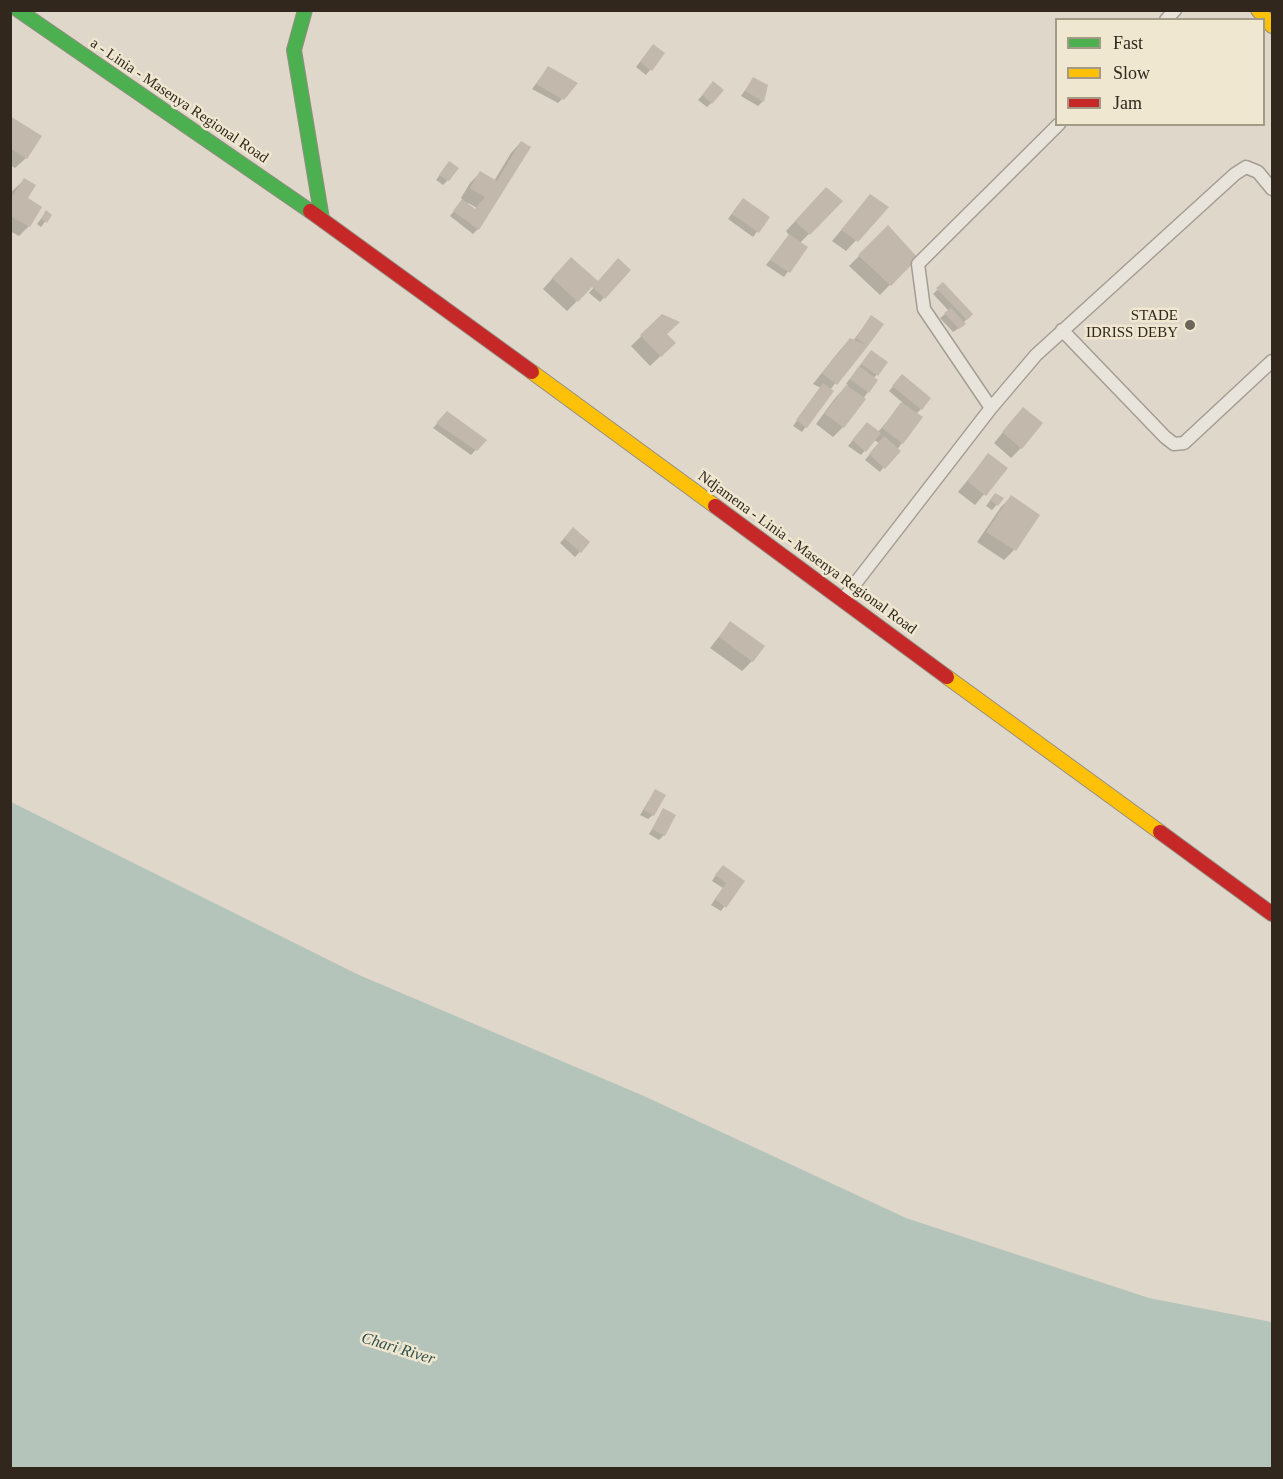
<!DOCTYPE html>
<html>
<head>
<meta charset="utf-8">
<style>
  body { margin:0 }
  #map { position:relative; width:1283px; height:1479px; overflow:hidden; background:#dfd8ca; font-family:Georgia,serif }
  canvas { display:block }
  .frame { position:absolute; inset:0; border:12px solid #31271d; pointer-events:none }
  .legend { position:absolute; left:1055px; top:18px; width:210px; height:108px; box-sizing:border-box; background:#f0e7d0; border:2px solid #a49a88; margin:0; padding:8px 10px; list-style:none; font-size:18px; color:#31271d }
  .legend li { display:flex; align-items:center; gap:12px; height:30px }
  .legend b { width:30px; border:2px solid #a49a88 }
</style>
</head>
<body>
<div id="map">
<canvas width="1283" height="1479"></canvas>
<div class="frame"></div>
<ul class="legend">
<li><b style="height:8px;background:#4caf50"></b>Fast</li>
<li><b style="height:8px;background:#ffc107"></b>Slow</li>
<li><b style="height:8px;background:#c62828"></b>Jam</li>
</ul>
</div>
<script>
const context = document.querySelector('canvas').getContext('2d');
context.lineJoin = 'round';
function fill(path, color) { context.fillStyle = color; context.fill(path, 'evenodd'); }
const shape = rows => new Path2D(rows.map(r => 'M' + r).join(''));
function stroke(path, color, width, dash) { context.strokeStyle = color; context.lineWidth = width; context.lineCap = dash ? 'butt' : 'round'; context.setLineDash(dash || []); context.stroke(path); }
function label(font, color, halo, rows, align = 'center') {
  context.font = font + ' Georgia,serif'; context.lineWidth = 5; context.setLineDash([]); context.textBaseline = 'middle'; context.strokeStyle = halo; context.fillStyle = color; for (const [text, x, y, turn = 0] of rows) {
    context.save(); context.translate(x, y); context.rotate((+turn || 0) * Math.PI / 180); context.textAlign = isNaN(turn) ? turn : align; if (halo) context.strokeText(text, 0, 0); context.fillText(text, 0, 0); context.restore();
  }
}
const water = shape([
  [11,802,359,975,644,1096,906,1218,1149,1298,1272,1322,1272,1468,11,1468]
]);
const shadow = shape([
  [649,50,663,53,646,75,636,67],
  [548,68,562,99,558,103,532,89],
  [753,79,766,86,763,101,758,106,741,96],
  [709,88,711,103,707,107,698,100],
  [10,118,26,158,15,168,10,165],
  [521,142,478,229,473,234,450,216,463,200,461,198,470,183,480,173,494,181,511,153],
  [468,203,477,208,475,211,467,205],
  [449,162,448,180,443,185,436,180],
  [24,180,29,226,19,236,10,231,10,193],
  [870,196,887,207,846,251,832,241],
  [816,199,841,201,800,243,806,247,784,277,766,265,789,235,786,231],
  [738,205,768,217,753,237,728,219],
  [46,212,50,215,41,227,37,224],
  [888,227,916,258,880,295,849,266],
  [613,265,629,270,600,302,589,293],
  [561,269,577,301,567,311,543,289],
  [943,284,971,314,959,328,953,332,940,318,949,311,933,294],
  [662,316,665,334,674,343,650,366,631,346],
  [867,322,882,324,830,390,832,392,802,432,793,426,821,388,813,384,840,350,851,339,853,341],
  [867,356,886,363,873,379,868,392,843,427,833,437,816,424,836,397,848,385,846,384],
  [898,381,921,409,916,414,902,443,880,472,865,460,879,443,874,440,861,455,848,446,863,428,878,432,903,403,889,391],
  [447,413,485,440,471,455,433,428],
  [1014,419,1021,448,1011,458,994,443],
  [988,455,1006,468,975,505,958,492],
  [1011,497,1038,515,1014,550,1004,560,977,542,1001,507],
  [991,499,1002,499,992,510,986,506],
  [568,534,588,543,575,557,560,543],
  [730,623,752,661,742,671,710,648],
  [655,790,653,815,648,819,640,815],
  [664,810,664,835,659,840,649,834],
  [718,872,743,881,721,911,711,905,723,888,712,881]
]);
const building = shape([
  [653,44,665,53,652,71,640,62],
  [548,66,578,83,564,100,536,84],
  [753,77,768,85,764,102,745,91],
  [713,81,724,90,712,104,702,95],
  [10,116,42,136,27,159,10,148],
  [521,141,531,147,479,230,453,211,462,199,475,209,485,197,470,188,480,171,497,181],
  [449,161,459,168,449,181,439,175],
  [24,178,36,185,28,198,42,207,30,227,10,216,10,200],
  [826,187,843,201,810,235,795,221],
  [870,194,889,207,858,242,841,230],
  [743,198,770,217,759,233,732,214],
  [46,210,52,215,47,223,41,219],
  [888,225,918,258,891,286,858,255],
  [789,234,808,247,790,273,770,260],
  [571,257,598,281,618,258,631,270,605,299,592,287,578,302,552,278],
  [943,282,973,314,967,320,936,288],
  [951,308,966,324,959,329,944,313],
  [662,314,680,322,667,334,676,343,661,357,640,335],
  [871,315,884,324,868,346,856,338],
  [850,338,868,346,837,385,822,373],
  [871,350,888,362,878,376,861,364],
  [859,366,878,380,869,393,850,379],
  [902,374,931,398,922,410,892,386],
  [823,383,834,391,807,428,796,420],
  [846,385,866,399,844,428,825,414],
  [901,402,923,417,903,444,882,428],
  [1023,407,1043,423,1022,449,1002,432],
  [447,411,487,440,477,451,436,423],
  [867,422,881,433,866,452,852,440],
  [884,436,901,451,885,469,869,454],
  [988,453,1008,468,986,496,967,481],
  [995,493,1004,498,998,506,990,500],
  [1011,495,1040,515,1016,551,986,532],
  [573,527,590,542,581,553,564,538],
  [730,621,765,646,753,662,719,637],
  [655,789,666,795,654,816,644,810],
  [663,808,676,815,665,836,652,829],
  [723,865,745,881,726,908,715,899,726,883,715,875]
]);
const lane = shape([
  [1166,20,1175,10],
  [1062,330,1165,437,1174,444,1184,443,1272,361],
  [991,408,924,309,918,264,1059,124],
  [844,598,991,408,1036,355,1235,174,1246,167,1258,172,1272,189]
]);
const fast = shape([
  [18,10,310,211],
  [305,10,294,50,322,219]
]);
const slow = shape([
  [1258,10,1272,26],
  [532,372,715,506],
  [947,677,1160,832]
]);
const jam = shape([
  [310,211,532,372],
  [715,506,947,677],
  [1160,832,1272,914]
]);
const markers = [
  [1190,325,6,"#6e655a"]
];
const streetNames = [
  ["a - Linia - Masenya Regional Road",179,101,34],
  ["Ndjamena - Linia - Masenya Regional Road",807,553,36]
];
const poiNames = [
  ["STADE",1178,316],
  ["IDRISS DEBY",1178,333]
];
const waterNames = [
  ["Chari River",398,1349,17]
];
fill(water, '#b5c4bb');
fill(shadow, '#0003');
fill(building, '#c2b8ab');
stroke(lane, '#a49d94', 15);
stroke(fast, '#948d83', 16);
stroke(slow, '#948d83', 16);
stroke(jam, '#948d83', 16);
stroke(lane, '#e8e4db', 12);
stroke(fast, '#4caf50', 14);
stroke(slow, '#ffc107', 14);
stroke(jam, '#c62828', 14);
for (const [x, y, r, color] of markers) { const dot = new Path2D(); dot.arc(x, y, r, 0, 2 * Math.PI); context.fillStyle = color; context.fill(dot); stroke(dot, '#f0e7d0', 2); }
label('15px', '#31271d', '#f0e7d0', streetNames);
label('15px', '#31271d', '#f0e7d0', poiNames, 'right');
label('italic 16px', '#2e4f4d', '#f0e7d0', waterNames);
</script>
</body>
</html>
